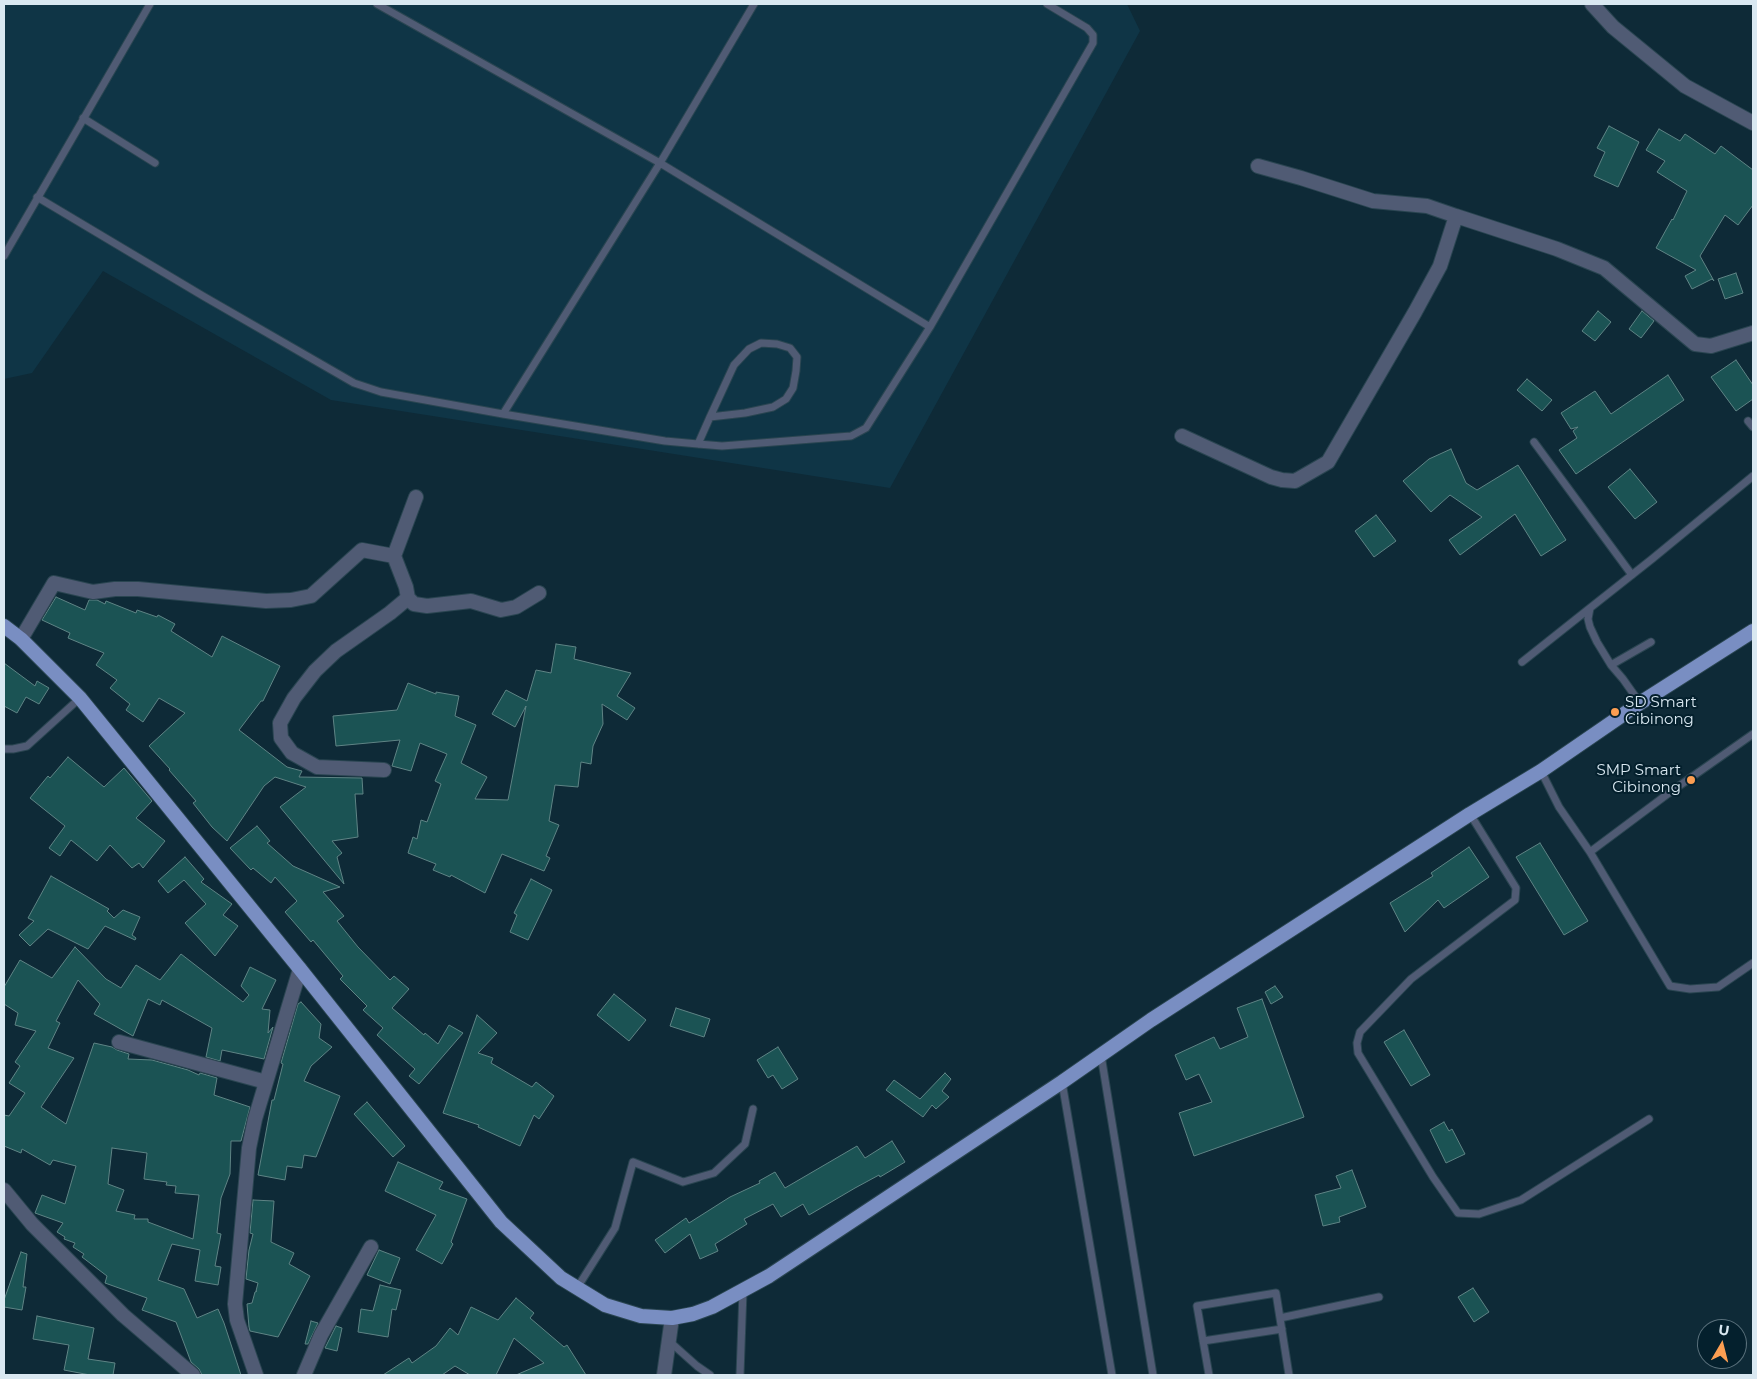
<!DOCTYPE html>
<html>
<head>
<meta charset="utf-8">
<style>
  body { margin:0 }
  #map { position:relative; width:1757px; height:1379px; overflow:hidden; background:#0e2a37; font-family:Montserrat,sans-serif }
  canvas { display:block }
  .frame { position:absolute; inset:0; border:5px solid #d9e8f1; pointer-events:none }
  .north { position:absolute; left:1697px; top:1319px; width:50px; height:50px; box-sizing:border-box; background:#04202d; border:1px solid #59707b; border-radius:50%; rotate:8deg; font-size:14px; font-weight:700; line-height:20px; text-align:center; color:#d9e8f1 }
  .north::after { content:''; display:block; margin:auto; width:18px; height:22px; background:#fc9e52; clip-path:polygon(50% 0,100% 100%,50% 72%,0 100%) }
</style>
</head>
<body>
<div id="map">
<canvas width="1757" height="1379"></canvas>
<div class="frame"></div>
<div class="north">U</div>
</div>
<script>
const context = document.querySelector('canvas').getContext('2d');
context.lineJoin = 'round';
function fill(path, color) { context.fillStyle = color; context.fill(path, 'evenodd'); }
const shape = rows => new Path2D(rows.map(r => 'M' + r).join(''));
function stroke(path, color, width, dash) { context.strokeStyle = color; context.lineWidth = width; context.lineCap = dash ? 'butt' : 'round'; context.setLineDash(dash || []); context.stroke(path); }
function label(font, color, halo, rows, align = 'center') {
  context.font = font + ' Montserrat,sans-serif'; context.lineWidth = 4; context.setLineDash([]); context.textBaseline = 'middle'; context.strokeStyle = halo; context.fillStyle = color; for (const [text, x, y, turn = 0] of rows) {
    context.save(); context.translate(x, y); context.rotate((+turn || 0) * Math.PI / 180); context.textAlign = isNaN(turn) ? turn : align; if (halo) context.strokeText(text, 0, 0); context.fillText(text, 0, 0); context.restore();
  }
}
const built = shape([
  [4,4,1127,4,1140,31,890,488,331,400,103,271,32,373,4,379]
]);
const building = shape([
  [1609,126,1639,142,1618,187,1594,176,1605,152,1597,148,1609,126],
  [1659,129,1680,141,1685,134,1715,154,1721,146,1753,170,1753,205,1738,225,1725,215,1700,256,1714,281,1712,279,1692,289,1685,276,1696,270,1656,248,1672,219,1673,220,1687,191,1657,172,1665,161,1646,150,1659,129],
  [1736,273,1743,293,1725,299,1718,279,1736,273],
  [1598,311,1611,322,1595,341,1582,331,1598,311],
  [1642,311,1654,321,1641,338,1629,329,1642,311],
  [1736,360,1753,385,1753,399,1736,411,1711,377,1736,360],
  [1668,375,1684,400,1576,474,1559,450,1577,438,1573,431,1578,427,1571,429,1561,413,1595,391,1611,414,1668,375],
  [1527,379,1552,400,1542,411,1517,390,1527,379],
  [1451,449,1466,483,1477,490,1518,465,1566,540,1541,556,1515,514,1460,555,1449,540,1482,517,1450,495,1431,512,1403,481,1429,459,1451,449],
  [1630,469,1657,502,1635,519,1608,487,1630,469],
  [1376,515,1396,541,1374,557,1355,531,1376,515],
  [56,597,85,610,89,600,97,600,105,604,106,601,136,613,137,610,157,617,158,615,175,624,171,631,212,657,222,636,280,666,263,701,261,701,239,730,287,767,302,771,299,777,362,778,363,794,355,794,358,837,332,841,342,853,337,857,344,884,280,807,306,787,275,777,264,786,227,841,212,827,193,803,196,801,169,770,170,769,149,746,185,713,159,698,143,722,126,710,130,704,110,688,117,680,96,665,104,653,68,638,70,633,42,620,56,597],
  [556,644,576,647,574,659,631,673,617,696,635,708,627,720,602,704,603,724,593,746,591,764,581,762,578,787,555,785,549,821,559,825,546,856,550,858,544,871,502,854,485,893,451,875,450,877,433,870,436,864,408,853,413,837,417,839,421,820,427,822,441,784,435,781,447,754,420,743,411,771,392,766,400,740,336,746,333,716,397,710,408,683,436,694,436,692,459,696,455,716,476,725,461,763,487,777,475,799,508,800,526,706,515,727,492,714,506,690,527,701,536,670,551,673,556,644],
  [4,663,35,686,37,681,49,688,39,704,26,697,17,713,4,706,4,663],
  [68,757,104,787,124,768,152,801,136,818,165,841,143,868,139,863,132,868,110,845,97,861,71,840,60,856,49,848,65,826,30,798,48,776,50,778,68,757],
  [257,826,270,841,267,843,293,866,340,887,323,892,344,916,337,921,358,947,390,980,394,976,409,989,392,1008,424,1035,425,1033,438,1044,449,1025,463,1033,419,1084,409,1076,415,1069,377,1035,383,1028,363,1010,367,1006,340,979,343,976,313,940,311,942,285,912,297,901,275,877,271,883,253,868,251,870,230,848,257,826],
  [1540,843,1588,921,1564,935,1516,857,1540,843],
  [1469,847,1489,877,1444,908,1438,900,1405,932,1390,903,1433,876,1431,873,1469,847],
  [185,857,204,879,201,882,232,904,223,915,238,926,215,956,185,923,206,904,184,880,168,893,158,881,185,857],
  [51,876,109,909,107,911,114,918,123,910,140,917,132,935,136,938,135,940,105,926,88,949,48,929,30,946,19,935,34,921,28,918,51,876],
  [531,879,552,890,528,940,510,932,517,915,514,913,531,879],
  [75,947,106,979,121,988,136,965,160,980,181,954,243,1002,249,995,241,986,250,967,276,980,262,1009,270,1010,268,1033,273,1027,264,1059,222,1050,220,1061,206,1057,212,1028,162,1000,160,1005,148,999,133,1036,94,1014,100,1004,78,980,56,1021,60,1023,48,1048,74,1058,41,1107,66,1124,94,1043,112,1047,117,1050,129,1054,128,1059,152,1060,188,1070,199,1075,200,1073,217,1078,214,1095,250,1107,241,1141,231,1141,230,1174,221,1198,217,1233,221,1234,215,1266,221,1267,218,1285,195,1281,200,1250,172,1244,158,1280,184,1289,197,1318,218,1309,224,1323,241,1375,202,1375,199,1369,191,1362,176,1322,142,1310,147,1298,105,1283,107,1276,82,1257,84,1254,73,1247,75,1243,64,1239,65,1237,57,1232,63,1223,35,1213,42,1195,65,1204,76,1166,53,1160,50,1165,22,1149,21,1153,4,1146,4,1115,9,1116,25,1093,9,1083,20,1066,15,1062,36,1031,15,1025,18,1013,4,1004,4,987,20,960,52,978,75,947],
  [112,1148,147,1153,144,1179,167,1182,166,1185,176,1186,175,1193,199,1195,193,1239,148,1222,148,1219,134,1219,135,1215,116,1211,124,1190,108,1184,112,1148],
  [1275,986,1283,997,1271,1004,1265,992,1275,986],
  [614,994,646,1020,629,1041,597,1015,614,994],
  [1262,999,1304,1117,1194,1156,1179,1113,1212,1102,1199,1074,1186,1080,1175,1055,1214,1037,1220,1049,1248,1037,1237,1008,1262,999],
  [301,1002,321,1024,319,1038,332,1047,311,1066,304,1081,340,1096,316,1157,304,1155,302,1168,287,1166,285,1180,258,1175,272,1100,274,1100,283,1064,281,1063,298,1004,301,1002],
  [676,1008,710,1019,704,1037,670,1026,676,1008],
  [477,1015,497,1033,478,1053,493,1058,491,1063,532,1087,536,1082,554,1096,539,1119,534,1115,520,1146,478,1127,479,1125,443,1113,477,1015],
  [1404,1030,1430,1075,1411,1086,1384,1042,1404,1030],
  [778,1047,798,1079,782,1089,773,1075,768,1078,757,1060,778,1047],
  [945,1073,951,1079,942,1091,949,1097,936,1109,932,1105,923,1117,886,1090,894,1080,920,1099,945,1073],
  [367,1102,405,1146,393,1157,354,1114,367,1102],
  [1444,1122,1449,1131,1452,1129,1465,1154,1446,1163,1430,1130,1444,1122],
  [892,1141,905,1162,880,1177,879,1175,855,1188,809,1215,803,1204,781,1217,773,1204,744,1219,747,1224,715,1244,718,1251,700,1259,690,1234,665,1253,655,1240,686,1218,689,1223,730,1197,760,1183,759,1181,775,1172,785,1188,857,1146,865,1158,892,1141],
  [398,1162,443,1182,439,1189,467,1199,451,1242,453,1244,442,1264,416,1250,436,1215,385,1191,398,1162],
  [1352,1170,1366,1207,1339,1217,1340,1222,1323,1226,1315,1195,1341,1188,1336,1176,1352,1170],
  [253,1200,274,1201,271,1242,294,1253,289,1264,310,1276,278,1337,250,1331,249,1327,247,1304,252,1303,255,1292,257,1291,256,1291,258,1283,246,1279,249,1250,253,1234,250,1233,253,1200],
  [379,1250,400,1258,390,1284,367,1275,379,1250],
  [21,1252,27,1254,23,1287,26,1287,22,1310,4,1307,4,1300,21,1252],
  [380,1285,401,1290,396,1310,392,1309,388,1337,358,1332,361,1309,373,1311,380,1285],
  [1473,1288,1489,1312,1474,1322,1458,1297,1473,1288],
  [516,1298,534,1313,530,1318,564,1347,567,1345,586,1375,516,1375,544,1363,514,1338,496,1375,470,1375,455,1366,442,1375,383,1375,409,1358,412,1363,436,1346,450,1328,458,1335,471,1307,498,1320,516,1298],
  [37,1316,94,1328,88,1359,115,1363,113,1375,90,1375,64,1370,69,1345,33,1339,37,1316],
  [311,1321,318,1323,308,1344,305,1344,311,1321],
  [336,1326,342,1328,337,1351,325,1348,336,1326]
]);
const service = shape([
  [377,4,660,163,930,327],
  [83,118,155,163],
  [37,197,203,296,354,383,381,392,503,414,665,441,698,444,722,446,851,436,866,428,930,327,1093,43,1093,35,1087,28,1047,4],
  [4,256,150,4],
  [503,414,660,163,754,4],
  [1748,421,1753,427],
  [1534,442,1632,575],
  [698,444,710,417,734,365,749,349,761,343,777,344,790,348,797,357,796,371,793,388,786,399,773,407,745,413,710,417],
  [1522,662,1590,608],
  [1611,665,1651,642],
  [1640,703,1623,679,1611,665,1597,642,1590,627,1588,619,1590,608,1652,559,1753,476],
  [4,749,13,749,27,746,80,698],
  [1541,771,1559,807,1590,852,1670,986,1690,989,1718,987,1753,963],
  [1470,814,1516,888,1515,900,1411,979,1360,1032,1357,1043,1358,1053,1433,1177,1458,1213,1479,1214,1521,1200,1649,1119],
  [1590,852,1669,793,1753,734],
  [1101,1055,1153,1375],
  [1062,1082,1112,1375],
  [577,1288,615,1228,633,1162,683,1182,714,1173,745,1144,753,1109],
  [1280,1318,1379,1297],
  [669,1341,697,1366,710,1375],
  [1203,1341,1282,1329],
  [740,1375,743,1291],
  [1209,1375,1197,1306,1276,1293,1289,1375]
]);
const minor = shape([
  [1592,4,1613,27,1685,86,1753,123],
  [1258,166,1301,178,1373,201,1427,206,1456,216],
  [1182,436,1271,477,1282,480,1295,481,1328,462,1415,312,1440,266,1456,216,1557,249,1604,268,1695,344,1711,346,1753,333],
  [408,598,414,604,427,606,471,601,501,610,516,607,539,593],
  [21,639,54,583,93,592,115,589,138,589,266,601,291,600,311,596,362,550,394,556,416,497],
  [384,770,317,767,292,753,281,738,280,723,294,698,315,671,336,651,390,613,408,598,406,587,394,556],
  [119,1042,266,1082],
  [4,1190,32,1224,123,1315,193,1375],
  [256,1375,237,1320,235,1304,249,1148,255,1119,300,969],
  [304,1375,321,1335,371,1247],
  [664,1375,672,1318]
]);
const primary = shape([
  [4,626,21,639,80,698,300,969,501,1222,561,1278,605,1305,641,1316,672,1318,693,1314,712,1307,769,1276,1062,1082,1151,1020,1470,814,1541,771,1640,703,1753,631]
]);
const markers = [
  [1615,712,5,"#fc9e52"],
  [1691,780,5,"#fc9e52"]
];
const poiNames = [
  ["SD Smart",1625,703],
  ["Cibinong",1625,720],
  ["SMP Smart",1681,771,"right"],
  ["Cibinong",1681,788,"right"]
];
fill(built, '#0f3546');
fill(building, '#1b5354');
stroke(building, '#5f8485', 1);
stroke(service, '#2a4551', 9);
stroke(minor, '#2a4551', 16);
stroke(primary, '#2a4551', 16);
stroke(service, '#505b74', 7);
stroke(minor, '#505b74', 14);
stroke(primary, '#798ec2', 14);
for (const [x, y, r, color] of markers) { const dot = new Path2D(); dot.arc(x, y, r, 0, 2 * Math.PI); context.fillStyle = color; context.fill(dot); stroke(dot, '#04202d', 2); }
label('15px', '#d9e8f1', '#04202d', poiNames, 'left');
</script>
</body>
</html>
